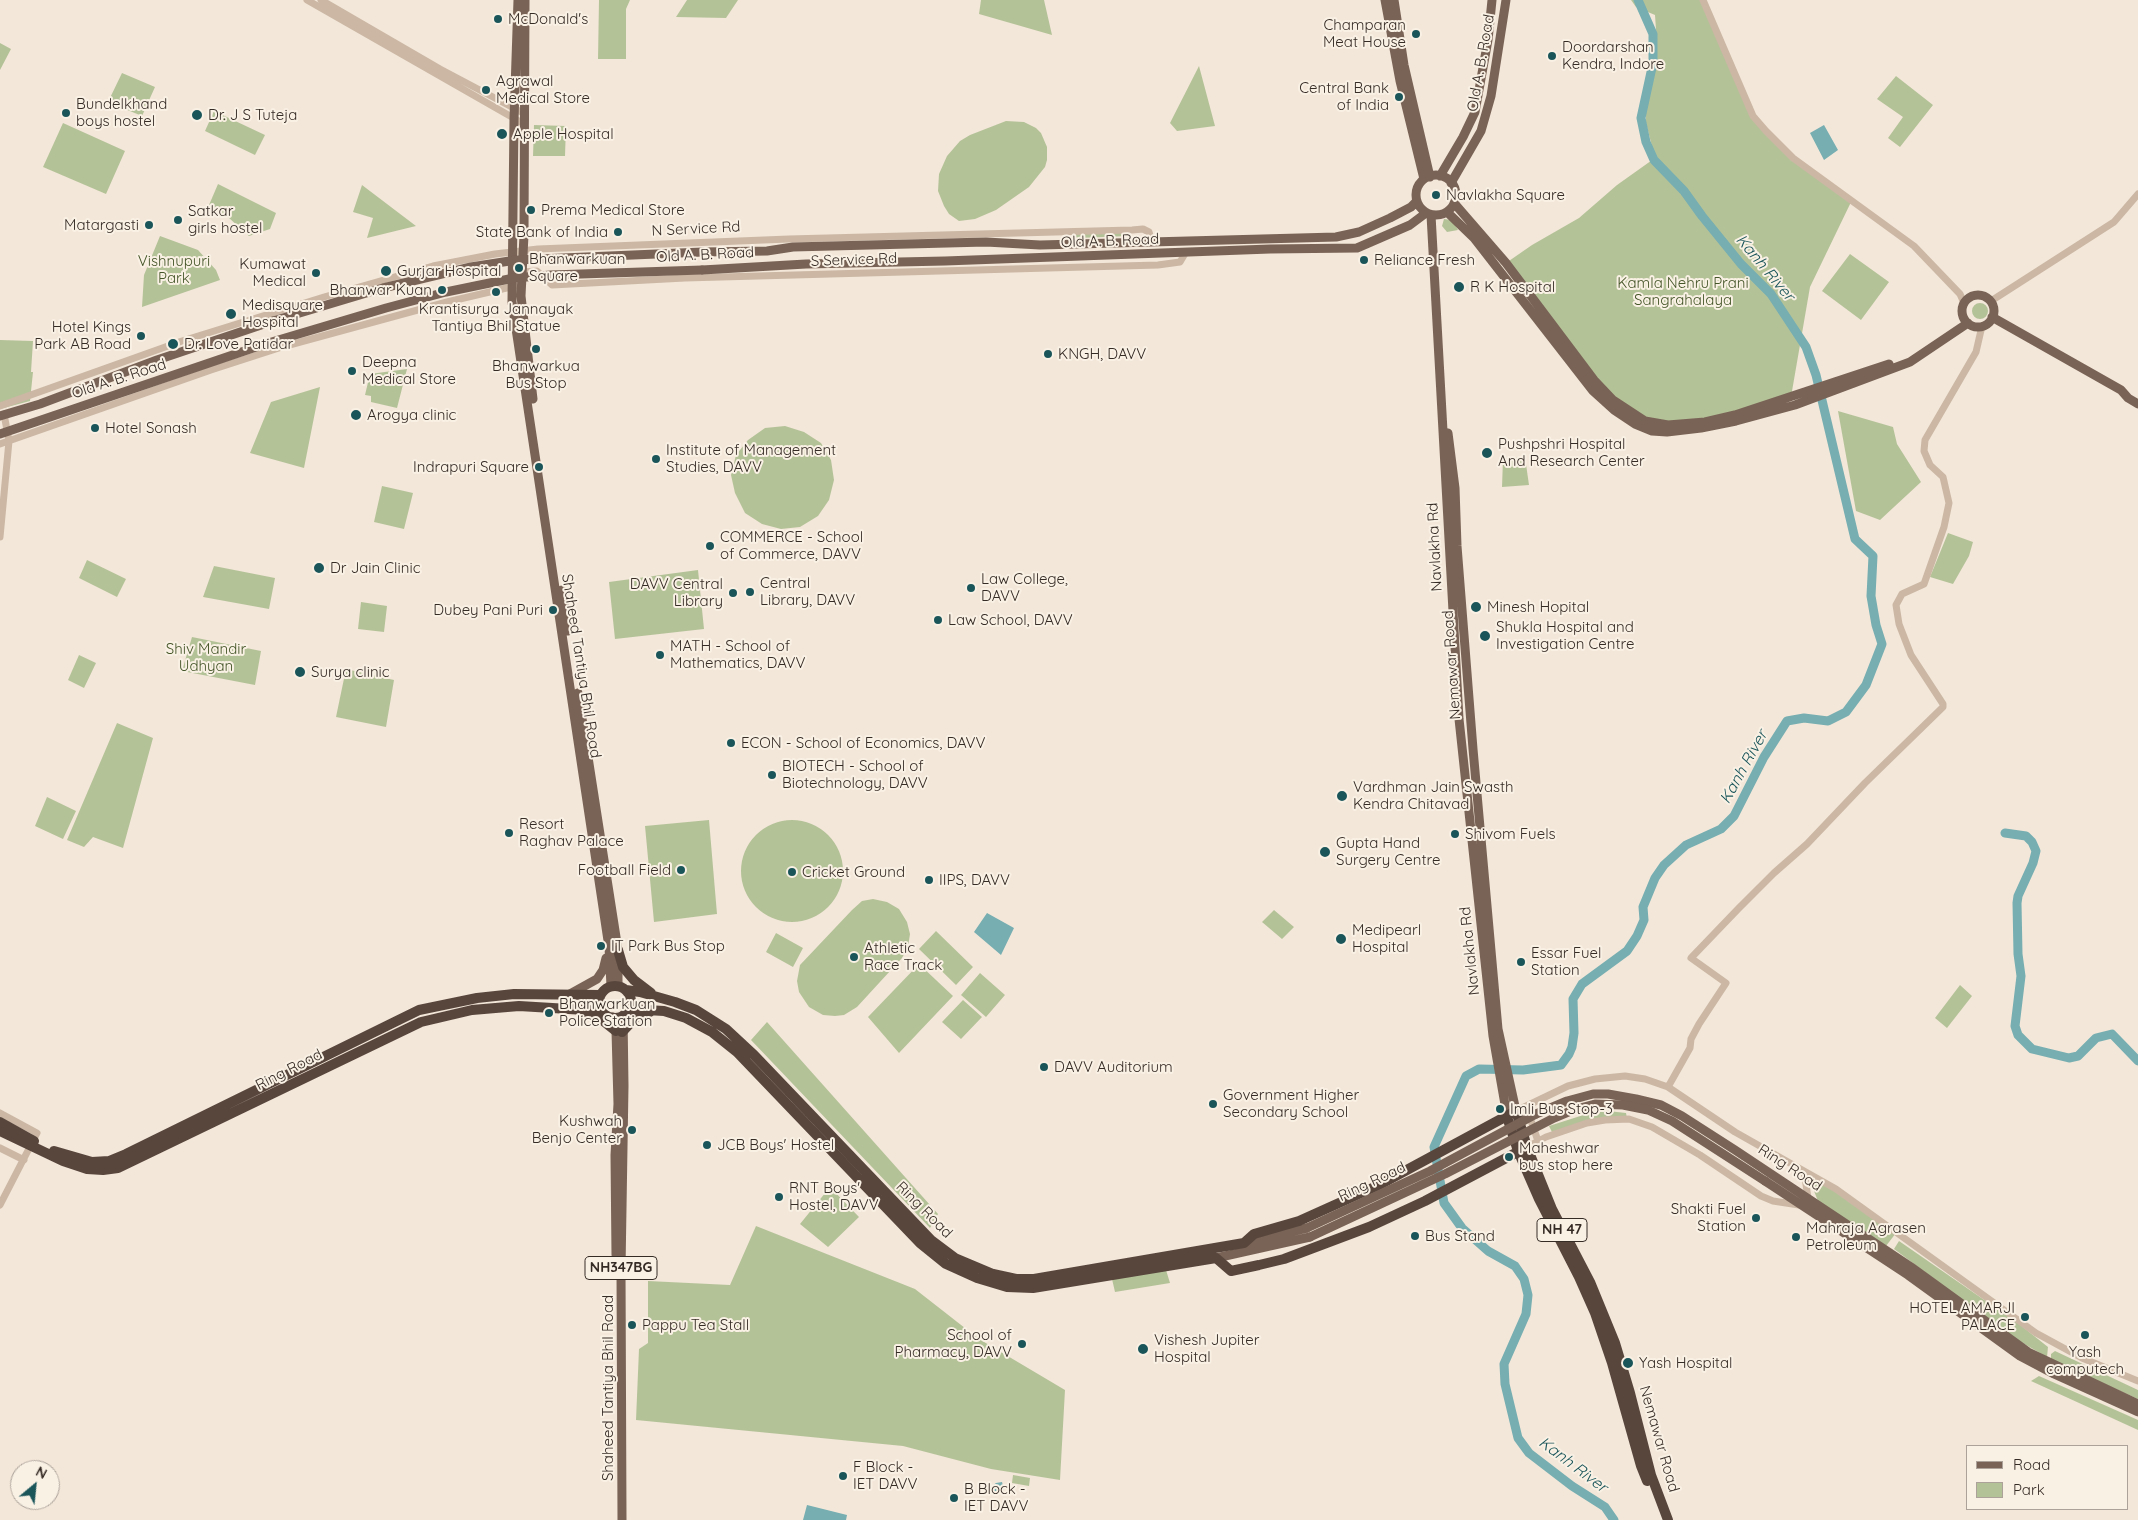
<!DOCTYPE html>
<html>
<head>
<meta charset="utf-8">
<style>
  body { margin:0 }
  #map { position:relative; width:2138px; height:1520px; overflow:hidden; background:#f3e7d9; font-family:Quicksand,sans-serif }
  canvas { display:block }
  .legend { position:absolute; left:1966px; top:1445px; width:162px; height:65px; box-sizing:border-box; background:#faf1e5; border:1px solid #aca299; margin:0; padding:6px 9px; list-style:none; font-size:15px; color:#362c26 }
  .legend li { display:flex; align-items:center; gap:10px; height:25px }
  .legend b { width:25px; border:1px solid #aca299 }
  .north { position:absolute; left:10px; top:1460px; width:50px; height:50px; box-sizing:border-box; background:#faf1e5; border:1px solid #aca299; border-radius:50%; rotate:28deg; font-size:14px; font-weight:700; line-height:20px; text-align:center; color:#362c26 }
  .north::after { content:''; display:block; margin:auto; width:18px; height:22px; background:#1a555a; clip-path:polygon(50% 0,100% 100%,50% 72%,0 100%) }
</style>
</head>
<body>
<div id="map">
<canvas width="2138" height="1520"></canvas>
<ul class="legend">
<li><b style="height:6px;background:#796356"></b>Road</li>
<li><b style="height:14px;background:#b4c298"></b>Park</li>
</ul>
<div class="north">N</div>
</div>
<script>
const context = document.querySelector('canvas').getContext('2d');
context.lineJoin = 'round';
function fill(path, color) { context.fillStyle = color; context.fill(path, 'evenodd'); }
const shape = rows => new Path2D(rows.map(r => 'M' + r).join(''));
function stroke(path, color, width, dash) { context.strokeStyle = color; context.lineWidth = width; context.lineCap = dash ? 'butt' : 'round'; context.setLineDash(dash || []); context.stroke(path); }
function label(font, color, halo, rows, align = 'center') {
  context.font = font + ' Quicksand,sans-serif'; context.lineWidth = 4; context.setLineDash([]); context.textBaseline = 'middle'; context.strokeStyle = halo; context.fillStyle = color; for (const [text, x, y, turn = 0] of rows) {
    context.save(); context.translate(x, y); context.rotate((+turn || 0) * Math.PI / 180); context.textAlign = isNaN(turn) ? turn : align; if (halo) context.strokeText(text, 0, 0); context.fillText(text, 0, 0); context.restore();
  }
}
const green = shape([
  [599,0,630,0,626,9,626,59,598,59],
  [687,0,738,0,726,18,676,17],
  [981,0,1044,0,1052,35,979,14],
  [1631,0,1703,0,1753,116,1793,158,1852,200,1810,287,1791,397,1735,415,1655,424,1613,400,1506,263,1532,245,1579,218,1617,185,1655,158,1646,123,1646,102,1657,44,1655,15,1636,7],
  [0,43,11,49,0,70],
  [1199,66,1215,126,1177,131,1170,123],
  [122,73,155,87,142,116,108,102],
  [1896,76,1933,105,1900,147,1888,138,1903,117,1877,99],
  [214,111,265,135,255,155,205,131],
  [1006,121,1024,122,1036,128,1041,133,1047,147,1047,160,1045,167,1029,187,996,210,975,219,959,221,949,214,944,206,938,191,939,174,947,156,960,141,970,135],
  [63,123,125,151,106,194,43,167],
  [534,125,566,126,565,156,533,156],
  [218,184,276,213,270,229,249,236,229,218,209,205],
  [362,185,416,226,367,238,373,218,353,212],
  [1444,219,1452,220,1458,230,1447,232,1442,226],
  [1132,230,1129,236,1077,238,1069,231],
  [160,236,198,250,216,270,220,280,142,307,144,275],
  [1850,254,1889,282,1861,320,1822,291],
  '1972 311a8 8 0 1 1 16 0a8 8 0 1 1-16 0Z',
  [0,340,33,341,31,372,33,372,30,401,0,409],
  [407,369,397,408,371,402,371,396,365,395,370,374],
  [320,387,304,468,250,453,271,402],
  [1838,411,1893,427,1897,444,1921,482,1880,520,1856,511],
  [785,426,804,432,821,443,831,460,834,480,829,500,818,516,800,527,781,529,762,524,745,513,735,493,731,475,736,455,748,440,765,428],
  [1525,457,1529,485,1502,487,1503,459],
  [382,486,413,493,404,529,374,522],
  [1948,533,1973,542,1969,556,1953,584,1930,577],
  [87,560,126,579,117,597,79,578],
  [214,566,275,578,269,609,203,597],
  [698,570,704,629,615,639,609,582],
  [361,602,387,606,384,632,358,629],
  [192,637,261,651,255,685,182,671],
  [79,655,96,663,84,688,68,680],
  [346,669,394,680,386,727,336,717],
  [117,723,153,738,123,848,93,837,84,847,67,840],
  [47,797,76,811,63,839,35,826],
  '741 871a51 51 0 1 1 102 0a51 51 0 1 1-102 0Z',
  [709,820,717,914,654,922,645,826],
  [873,899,887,902,899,909,907,922,910,934,908,947,902,958,857,1007,844,1015,835,1016,823,1015,809,1007,799,992,797,981,800,965,852,910,862,901],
  [1274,910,1294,927,1282,939,1262,922],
  [936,931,973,967,956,985,919,949],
  [776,933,803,948,793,967,766,952],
  [919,964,953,996,899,1053,868,1017],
  [980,973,1005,995,986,1017,961,995],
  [1960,985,1972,996,1947,1028,1935,1018],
  [963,1000,982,1017,961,1039,942,1022],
  [767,1022,938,1214,930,1228,751,1040],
  [1599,1110,1626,1113,1627,1118,1552,1132,1549,1126],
  [1812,1176,1896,1233,1886,1246,1818,1201,1812,1186],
  [830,1187,859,1217,828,1247,800,1224],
  [756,1226,915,1289,979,1339,1065,1390,1060,1480,991,1469,903,1446,636,1420,639,1349,648,1343,648,1281,730,1285],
  [1899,1241,2019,1324,2048,1347,2047,1357,2014,1338,1894,1249],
  [1166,1270,1170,1283,1115,1292,1112,1279],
  [2055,1351,2138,1390,2138,1399,2051,1360,2051,1354],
  [2039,1376,2138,1420,2138,1430,2031,1381],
  [1013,1475,1030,1478,1029,1486,1012,1483]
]);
const water = shape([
  [1824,125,1838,150,1824,160,1810,133],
  [987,913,1014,928,1001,955,974,932],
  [1002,1482,1004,1490,997,1494,993,1494,992,1486,996,1483],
  [807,1505,847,1515,846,1520,803,1520]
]);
const river = shape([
  [2005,833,2026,836,2032,842,2036,851,2033,863,2018,896,2017,903,2018,954,2021,976,2015,1026,2018,1035,2032,1049,2069,1058,2078,1056,2096,1038,2112,1034,2138,1061],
  [1614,1520,1605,1507,1572,1486,1529,1453,1518,1438,1505,1384,1504,1364,1526,1314,1528,1295,1524,1279,1515,1266,1488,1251,1462,1228,1444,1203,1434,1147,1466,1076,1479,1069,1523,1070,1561,1065,1569,1054,1572,1047,1574,1033,1573,999,1582,984,1627,951,1637,936,1644,920,1643,907,1655,878,1664,865,1686,845,1721,829,1734,816,1764,757,1787,721,1804,718,1828,721,1846,712,1866,685,1882,644,1876,625,1871,596,1873,556,1855,539,1816,375,1806,347,1771,294,1741,264,1702,216,1684,191,1654,160,1646,142,1641,118,1653,63,1653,34,1638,0]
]);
const minor = shape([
  [307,0,524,124],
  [321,0,440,69,525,114],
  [1703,0,1753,116,1766,131,1793,158,1914,246,1960,294,1964,303],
  [522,272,537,271,552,285,685,278,1158,265,1180,262,1186,252],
  [1991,301,2114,222,2138,194],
  [0,406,182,341,324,297,433,266,495,254,538,249,789,239,1132,230,1143,229,1149,232,1152,242],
  [0,444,211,370,282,347,447,302,515,286],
  [0,537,9,441,4,414],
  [1668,1087,1690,1048,1691,1039,1699,1024,1726,983,1691,958,1738,909,1774,873,1807,844,1865,783,1943,707,1943,704,1911,655,1899,624,1896,605,1902,594,1924,584,1944,527,1949,503,1943,477,1930,465,1924,451,1925,440,1976,352,1982,326],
  [1526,1106,1538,1141],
  [1516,1111,1568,1086,1595,1079,1625,1076,1645,1079,1668,1087,1735,1132,1804,1171,1808,1198],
  [0,1113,37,1133,0,1205],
  [1527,1147,1546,1137,1587,1123,1605,1120,1629,1119,1652,1127,1700,1155,1761,1196,1773,1201,1799,1205],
  [0,1148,24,1160],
  [1804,1171,1836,1189,2036,1333,2082,1358,2138,1381]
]);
const major = shape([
  [518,0,514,119,512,302,609,947,611,986],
  [525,0,524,235,521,296,533,399],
  [1385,0,1400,81,1424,179],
  [1394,0,1404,65,1430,177],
  '1416 195a20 20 0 1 1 40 0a20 20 0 1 1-40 0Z',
  [1440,176,1463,137,1475,112,1488,40,1492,0],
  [1451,183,1481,131,1491,96,1506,0],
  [1454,203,1506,263,1594,380,1613,400,1645,421,1668,425,1705,422,1735,415,1889,364],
  [1447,212,1474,238,1593,391,1614,410,1635,424,1652,431,1667,432,1701,428,1736,421,1795,405,1910,362,1968,323],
  [1431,215,1459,719,1493,1036,1507,1116],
  [703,252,767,251,793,247,986,242,1040,245,1336,237,1359,232,1390,218,1411,207,1417,201],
  [702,270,806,264,945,261,1270,249,1357,248,1410,225,1426,213],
  '1962 311a16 16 0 1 1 32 0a16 16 0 1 1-32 0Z',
  [1992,317,2121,390,2128,398,2138,404],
  [0,416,40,404,157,360,273,321],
  [1448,433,1455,488,1457,546,1473,749,1498,1029,1516,1111],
  [0,434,265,344],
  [562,590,568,631],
  [578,693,618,950,618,986],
  [570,994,597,979,603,970,606,958],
  [613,1017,616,1031,618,1104,615,1155,616,1255],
  [1536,1114,1567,1101,1593,1094,1608,1094,1636,1099,1661,1105,1682,1116,1735,1150,1911,1267,2028,1352,2138,1404],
  [1765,1181,1908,1275,2020,1356,2054,1374,2138,1412],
  [1244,1243,1307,1228],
  [1216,1258,1310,1237],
  [622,1520,621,1269,624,1086,623,1015]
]);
const highway = shape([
  [618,950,623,967,634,980,651,993],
  '599 1002a16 16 0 1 1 32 0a16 16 0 1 1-32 0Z',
  [626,990,640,992,675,1002,696,1010,726,1029,754,1055,931,1240,955,1258,993,1274,1016,1279,1034,1279,1244,1243,1254,1234,1299,1221,1379,1185,1516,1111,1527,1147,1552,1209,1590,1282,1615,1343,1630,1393,1651,1475,1668,1520],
  [629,1009,664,1011,686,1018,712,1032,737,1052,920,1243,946,1264,977,1278,1007,1287,1033,1288,1216,1258,1231,1271,1259,1265,1284,1259,1369,1227,1425,1201,1527,1147],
  [585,1012,601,1019,616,1031],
  [622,1032,637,1016,650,1012],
  [1508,1120,1518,1151,1539,1199,1579,1277,1595,1313,1612,1363,1641,1466,1647,1481],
  [0,1122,34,1141],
  [0,1131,63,1161,87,1169,103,1170,118,1168,421,1022,472,1010,519,1006,602,1011],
  [54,1151,92,1162,109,1161,126,1154,419,1010,477,998,514,994,600,995]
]);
const majorBridge = shape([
  [273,321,383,288,471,267,516,260,703,252],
  [265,344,386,308,446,292,514,278,551,275,702,270],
  [1307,1228,1430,1171,1536,1114],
  [1310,1237,1445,1174,1554,1118,1573,1110,1595,1104,1623,1105,1648,1110,1672,1121,1765,1181]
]);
const markers = [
  [498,19,5,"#1a555a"],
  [1416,34,5,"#1a555a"],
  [1552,56,5,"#1a555a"],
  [486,90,5,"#1a555a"],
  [1399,97,5,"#1a555a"],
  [66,113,5,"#1a555a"],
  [197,115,6,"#1a555a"],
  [502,134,6,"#1a555a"],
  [1436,195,5,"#1a555a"],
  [531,210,5,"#1a555a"],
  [178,220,5,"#1a555a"],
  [149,225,5,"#1a555a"],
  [618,232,5,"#1a555a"],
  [1364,260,5,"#1a555a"],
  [519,268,5,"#1a555a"],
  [386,271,6,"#1a555a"],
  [316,273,5,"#1a555a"],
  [1459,287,6,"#1a555a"],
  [442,290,5,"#1a555a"],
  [496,292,5,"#1a555a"],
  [231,314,6,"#1a555a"],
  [141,336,5,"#1a555a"],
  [173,344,6,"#1a555a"],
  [536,349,5,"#1a555a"],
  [1048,354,5,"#1a555a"],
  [352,371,5,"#1a555a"],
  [356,415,6,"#1a555a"],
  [95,428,5,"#1a555a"],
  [1487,453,6,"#1a555a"],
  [656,459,5,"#1a555a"],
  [539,467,5,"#1a555a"],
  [710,546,5,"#1a555a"],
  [319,568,6,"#1a555a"],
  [971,588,5,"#1a555a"],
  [750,592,5,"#1a555a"],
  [733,593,5,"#1a555a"],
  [1476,607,6,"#1a555a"],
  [553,610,5,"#1a555a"],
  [938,620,5,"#1a555a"],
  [1485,636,6,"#1a555a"],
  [660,655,5,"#1a555a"],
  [300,672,6,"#1a555a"],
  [731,743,5,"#1a555a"],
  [772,775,5,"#1a555a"],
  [1342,796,6,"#1a555a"],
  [509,833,5,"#1a555a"],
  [1455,834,5,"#1a555a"],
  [1325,852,6,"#1a555a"],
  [681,870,5,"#1a555a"],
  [792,872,5,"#1a555a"],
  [929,880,5,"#1a555a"],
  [1341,939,6,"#1a555a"],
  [601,946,5,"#1a555a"],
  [854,957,5,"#1a555a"],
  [1521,962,5,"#1a555a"],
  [549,1013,5,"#1a555a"],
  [1044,1067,5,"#1a555a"],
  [1213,1104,5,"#1a555a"],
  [1500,1109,5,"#1a555a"],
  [632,1130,5,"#1a555a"],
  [707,1145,5,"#1a555a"],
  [1509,1157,5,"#1a555a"],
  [779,1197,5,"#1a555a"],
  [1756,1218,5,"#1a555a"],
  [1415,1236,5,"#1a555a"],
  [1796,1237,5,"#1a555a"],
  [2025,1317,5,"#1a555a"],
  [632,1325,5,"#1a555a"],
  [2085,1335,5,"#1a555a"],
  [1022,1344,5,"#1a555a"],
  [1143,1349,6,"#1a555a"],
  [1628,1363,6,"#1a555a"],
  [843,1476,5,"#1a555a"],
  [954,1498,5,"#1a555a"]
];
const shields = [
  [1562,1230,50],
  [621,1268,72]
];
const shieldNames = [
  ["NH 47",1562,1230],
  ["NH347BG",621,1268]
];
const poiNames = [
  ["McDonald's",508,19],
  ["Champaran",1406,25,"right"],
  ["Meat House",1406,42,"right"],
  ["Doordarshan",1562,47],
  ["Kendra, Indore",1562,64],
  ["Agrawal",496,81],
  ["Medical Store",496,98],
  ["Central Bank",1389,88,"right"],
  ["of India",1389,105,"right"],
  ["Bundelkhand",76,104],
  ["boys hostel",76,121],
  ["Dr. J S Tuteja",208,115],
  ["Apple Hospital",513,134],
  ["Navlakha Square",1446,195],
  ["Prema Medical Store",541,210],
  ["Satkar",188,211],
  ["girls hostel",188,228],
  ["Matargasti",139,225,"right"],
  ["State Bank of India",608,232,"right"],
  ["Bhanwarkuan",529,259],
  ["Square",529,276],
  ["Reliance Fresh",1374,260],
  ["Kumawat",306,264,"right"],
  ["Medical",306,281,"right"],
  ["Gurjar Hospital",397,271],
  ["R K Hospital",1470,287],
  ["Bhanwar Kuan",432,290,"right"],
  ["Medisquare",242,305],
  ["Hospital",242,322],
  ["Krantisurya Jannayak",496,309,"center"],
  ["Tantiya Bhil Statue",496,326,"center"],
  ["Hotel Kings",131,327,"right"],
  ["Park AB Road",131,344,"right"],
  ["Dr. Love Patidar",184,344],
  ["KNGH, DAVV",1058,354],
  ["Deepna",362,362],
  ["Medical Store",362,379],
  ["Bhanwarkua",536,366,"center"],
  ["Bus Stop",536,383,"center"],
  ["Arogya clinic",367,415],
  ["Hotel Sonash",105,428],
  ["Pushpshri Hospital",1498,444],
  ["And Research Center",1498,461],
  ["Institute of Management",666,450],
  ["Studies, DAVV",666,467],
  ["Indrapuri Square",529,467,"right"],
  ["COMMERCE - School",720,537],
  ["of Commerce, DAVV",720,554],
  ["Dr Jain Clinic",330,568],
  ["Law College,",981,579],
  ["DAVV",981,596],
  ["Central",760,583],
  ["Library, DAVV",760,600],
  ["DAVV Central",723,584,"right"],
  ["Library",723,601,"right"],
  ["Minesh Hopital",1487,607],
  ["Dubey Pani Puri",543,610,"right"],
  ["Law School, DAVV",948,620],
  ["Shukla Hospital and",1496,627],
  ["Investigation Centre",1496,644],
  ["MATH - School of",670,646],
  ["Mathematics, DAVV",670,663],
  ["Surya clinic",311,672],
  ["ECON - School of Economics, DAVV",741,743],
  ["BIOTECH - School of",782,766],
  ["Biotechnology, DAVV",782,783],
  ["Vardhman Jain Swasth",1353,787],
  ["Kendra Chitavad",1353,804],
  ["Resort",519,824],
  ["Raghav Palace",519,841],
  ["Shivom Fuels",1465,834],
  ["Gupta Hand",1336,843],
  ["Surgery Centre",1336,860],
  ["Football Field",671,870,"right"],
  ["Cricket Ground",802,872],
  ["IIPS, DAVV",939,880],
  ["Medipearl",1352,930],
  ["Hospital",1352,947],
  ["IT Park Bus Stop",611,946],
  ["Athletic",864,948],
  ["Race Track",864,965],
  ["Essar Fuel",1531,953],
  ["Station",1531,970],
  ["Bhanwarkuan",559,1004],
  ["Police Station",559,1021],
  ["DAVV Auditorium",1054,1067],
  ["Government Higher",1223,1095],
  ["Secondary School",1223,1112],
  ["Imli Bus Stop-3",1510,1109],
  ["Kushwah",622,1121,"right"],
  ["Benjo Center",622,1138,"right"],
  ["JCB Boys' Hostel",717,1145],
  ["Maheshwar",1519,1148],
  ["bus stop here",1519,1165],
  ["RNT Boys'",789,1188],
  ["Hostel, DAVV",789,1205],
  ["Shakti Fuel",1746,1209,"right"],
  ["Station",1746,1226,"right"],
  ["Mahraja Agrasen",1806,1228],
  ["Petroleum",1806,1245],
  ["Bus Stand",1425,1236],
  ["HOTEL AMARJI",2015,1308,"right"],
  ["PALACE",2015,1325,"right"],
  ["Pappu Tea Stall",642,1325],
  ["School of",1012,1335,"right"],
  ["Pharmacy, DAVV",1012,1352,"right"],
  ["Vishesh Jupiter",1154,1340],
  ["Hospital",1154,1357],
  ["Yash",2085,1352,"center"],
  ["computech",2085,1369,"center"],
  ["Yash Hospital",1639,1363],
  ["F Block -",853,1467],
  ["IET DAVV",853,1484],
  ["B Block -",964,1489],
  ["IET DAVV",964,1506]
];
const streetNames = [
  ["Old A. B. Road",1481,63,-80],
  ["N Service Rd",696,229,-3],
  ["Old A. B. Road",1110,241,-2],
  ["Old A. B. Road",705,255,-3],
  ["S Service Rd",854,260,-2],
  ["Old A. B. Road",119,379,-18],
  ["Navlakha Rd",1435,547,-93],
  ["Nemawar Road",1452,665,-94],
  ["Shaheed Tantiya Bhil Road",581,666,81],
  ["Navlakha Rd",1470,951,-96],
  ["Ring Road",289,1070,-27],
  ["Ring Road",1790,1168,33],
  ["Ring Road",1372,1182,-25],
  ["Ring Road",924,1210,45],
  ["Shaheed Tantiya Bhil Road",608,1388,-90],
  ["Nemawar Road",1659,1439,74]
];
const parkNames = [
  ["Vishnupuri",174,261],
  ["Park",174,278],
  ["Kamla Nehru Prani",1683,283],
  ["Sangrahalaya",1683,300],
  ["Shiv Mandir",206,649],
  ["Udhyan",206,666]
];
const waterNames = [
  ["Kanh River",1765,268,50],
  ["Kanh River",1744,767,-61],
  ["Kanh River",1573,1465,37]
];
fill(green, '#b4c298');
fill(water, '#76aeb1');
stroke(river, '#76aeb1', 9);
stroke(minor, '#cbb7a4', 7);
stroke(major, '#796356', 9);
stroke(highway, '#58463d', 10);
stroke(majorBridge, '#796356', 9);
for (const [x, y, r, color] of markers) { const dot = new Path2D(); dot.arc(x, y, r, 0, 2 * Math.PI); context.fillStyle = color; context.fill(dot); stroke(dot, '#faf1e5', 2); }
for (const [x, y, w] of shields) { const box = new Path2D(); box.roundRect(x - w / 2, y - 11.5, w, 23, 4); context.fillStyle = '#faf1e5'; context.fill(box); stroke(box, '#362c26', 1); }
label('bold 14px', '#362c26', null, shieldNames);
label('15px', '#362c26', '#faf1e5', poiNames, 'left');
label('15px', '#362c26', '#faf1e5', streetNames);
label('15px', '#455629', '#faf1e5', parkNames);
label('italic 16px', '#1a555a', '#faf1e5', waterNames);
</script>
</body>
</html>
